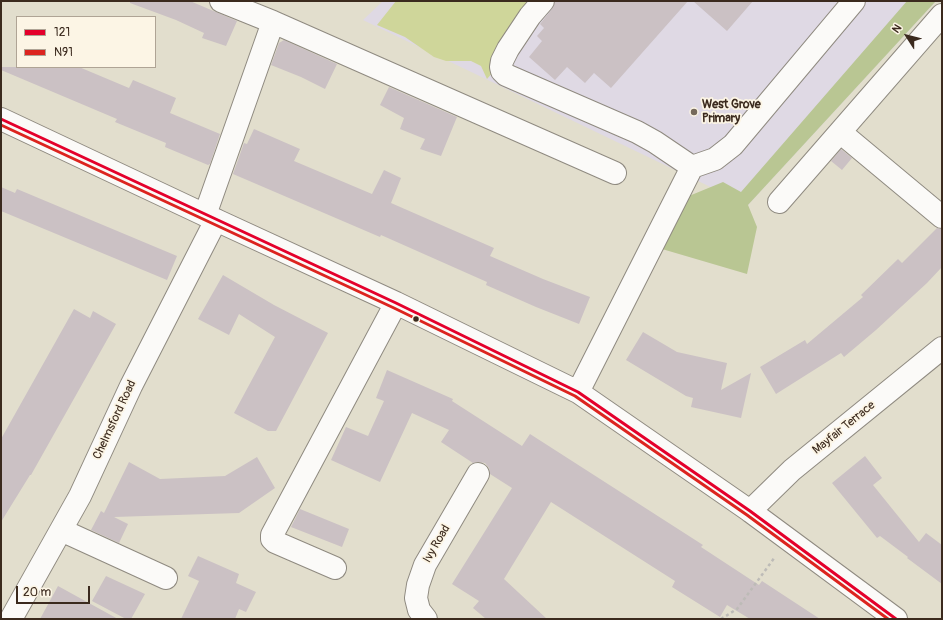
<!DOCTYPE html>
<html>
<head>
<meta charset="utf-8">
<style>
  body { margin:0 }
  #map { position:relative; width:943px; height:620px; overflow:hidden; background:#e2decd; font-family:Pangolin,sans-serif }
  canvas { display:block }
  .frame { position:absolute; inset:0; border:2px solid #3b2a1e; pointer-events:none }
  .legend { position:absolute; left:16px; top:16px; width:140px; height:52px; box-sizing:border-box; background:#fcf5e5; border:1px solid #afa495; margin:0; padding:5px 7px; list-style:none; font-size:12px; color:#3b2a1e }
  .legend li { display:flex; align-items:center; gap:8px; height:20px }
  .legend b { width:20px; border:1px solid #afa495 }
  .north { position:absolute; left:887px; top:16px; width:40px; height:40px; -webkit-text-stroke:3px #fcf5e5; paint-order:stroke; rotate:306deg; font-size:11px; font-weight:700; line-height:16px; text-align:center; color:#3b2a1e }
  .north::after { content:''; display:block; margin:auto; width:14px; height:18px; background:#3b2a1e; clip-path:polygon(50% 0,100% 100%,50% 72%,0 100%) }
  .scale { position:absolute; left:16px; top:586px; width:74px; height:18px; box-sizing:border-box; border:2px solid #3b2a1e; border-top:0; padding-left:5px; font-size:12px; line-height:14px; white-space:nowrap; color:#3b2a1e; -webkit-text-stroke:3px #fcf5e5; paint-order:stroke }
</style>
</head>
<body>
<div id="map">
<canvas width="943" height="620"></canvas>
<div class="frame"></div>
<ul class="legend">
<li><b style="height:5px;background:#e4002b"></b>121</li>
<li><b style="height:5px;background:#dc241f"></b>N91</li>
</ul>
<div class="north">N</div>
<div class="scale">20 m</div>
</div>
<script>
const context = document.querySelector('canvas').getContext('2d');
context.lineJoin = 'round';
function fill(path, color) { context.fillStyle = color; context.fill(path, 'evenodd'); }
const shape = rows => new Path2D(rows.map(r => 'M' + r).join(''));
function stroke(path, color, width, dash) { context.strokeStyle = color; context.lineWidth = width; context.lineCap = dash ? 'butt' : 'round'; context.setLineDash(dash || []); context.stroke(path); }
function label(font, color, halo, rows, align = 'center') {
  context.font = font + ' Pangolin,sans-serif'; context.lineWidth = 3.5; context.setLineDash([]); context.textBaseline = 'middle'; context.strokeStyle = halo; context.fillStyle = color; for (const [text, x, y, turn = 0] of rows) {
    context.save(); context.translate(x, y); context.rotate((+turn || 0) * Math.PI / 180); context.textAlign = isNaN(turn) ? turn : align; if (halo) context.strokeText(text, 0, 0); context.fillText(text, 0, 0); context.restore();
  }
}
const built = shape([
  [383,1,936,1,748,205,363,20]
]);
const green = shape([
  [396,1,555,1,487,79,481,66,471,61,446,61,434,57,405,37,377,25]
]);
const forest = shape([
  [907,1,936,1,748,205,757,227,747,274,662,249,689,196,723,182,741,192]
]);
const building = shape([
  [130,1,190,1,237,21,226,46,202,38,204,33,176,20,130,3],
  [555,1,688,1,611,88,594,73,585,83,567,67,555,80,529,57,542,41,537,36,544,28,540,24,552,9],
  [693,1,753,1,727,31],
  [284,40,337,64,325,89,301,77,271,65,279,43],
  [1,67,79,67,129,88,133,80,176,98,170,113,220,134,210,164,208,165,165,147,166,143,115,122,117,119,1,70],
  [389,87,457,117,441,156,420,149,425,139,400,129,404,118,380,105],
  [254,129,300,149,294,161,372,194,384,170,401,178,391,203,494,248,490,256,543,279,590,297,579,324,536,307,486,285,487,282,381,235,380,237,233,174,244,143,247,144],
  [841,149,852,158,842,170,831,161],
  [1,187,15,193,17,189,177,256,167,280,1,211],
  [937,228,942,229,942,267,927,283,876,330,844,357,841,353,776,394,760,367,805,340,807,344,863,297,861,295,898,259,902,263],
  [223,275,274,305,328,333,276,431,268,431,234,413,275,337,239,314,229,335,198,319],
  [74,309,90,318,93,311,116,324,31,475,30,475,1,522,1,439],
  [643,332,677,352,727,363,721,390,751,373,741,418,691,407,693,398,686,396,626,360],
  [387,370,453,399,452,401,522,446,530,434,703,545,701,547,759,585,762,581,820,619,750,619,727,605,720,617,672,587,675,581,551,502,504,579,547,619,486,619,473,608,479,601,452,584,512,488,490,474,489,468,485,463,478,462,473,463,441,442,449,430,412,413,380,482,331,460,346,427,368,436,384,401,376,398],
  [865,456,882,478,873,485,919,542,926,533,942,545,942,584,907,558,908,557,880,536,877,538,832,483],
  [257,457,275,488,239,513,114,517,128,524,119,543,91,530,101,511,104,513,129,462,160,479,225,476],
  [300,509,349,529,342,547,291,527],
  [198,556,239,574,236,583,256,592,246,612,239,609,235,619,181,619,199,581,188,576],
  [106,576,145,594,131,619,126,619,92,601],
  [58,586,118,619,40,619]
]);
const path = shape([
  [721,619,737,609,775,557]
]);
const minor = shape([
  [221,1,273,22,615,173],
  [543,1,530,16,508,49,502,61,501,67,502,71,506,75,637,132,655,142,692,167],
  [1,119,205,215,396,303,578,392,750,511,896,619],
  [840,132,942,217],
  [779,202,942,15],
  [205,215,273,22],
  [578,392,692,167,715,159,733,145,854,1],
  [750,511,792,470,942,348],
  [61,530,166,578],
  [335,568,275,542,272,539,272,535,396,303],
  [11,619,80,496,131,386,216,220],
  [426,619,419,610,416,598,418,585,425,565,478,474]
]);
const bus1 = shape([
  [1,119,396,303,578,392,750,511,896,619]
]);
const bus2 = shape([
  [1,125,394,308,575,396,747,515,888,619]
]);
const markers = [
  [694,112,4,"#75695b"],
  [416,319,3.5,"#3b2a1e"]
];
const poiNames = [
  ["West Grove",702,105],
  ["Primary",702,119]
];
const streetNames = [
  ["Chelmsford Road",115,420,-65],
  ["Mayfair Terrace",844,428,-39],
  ["Ivy Road",437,544,-60]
];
fill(built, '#dfd9e4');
fill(green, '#cfd69a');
fill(forest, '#b9c693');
fill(building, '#cbc1c4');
stroke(minor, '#8f8a80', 24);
stroke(path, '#bdbbb7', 2.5, [3, 3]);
stroke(minor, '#fbfaf8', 22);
stroke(bus1, '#e4002b', 3);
stroke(bus2, '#dc241f', 3);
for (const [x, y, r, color] of markers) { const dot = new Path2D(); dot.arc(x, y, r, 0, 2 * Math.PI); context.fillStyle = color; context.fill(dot); stroke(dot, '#fcf5e5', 1.5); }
label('bold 12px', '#3b2a1e', '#fcf5e5', poiNames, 'left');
label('12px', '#3b2a1e', '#fcf5e5', streetNames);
</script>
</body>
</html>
